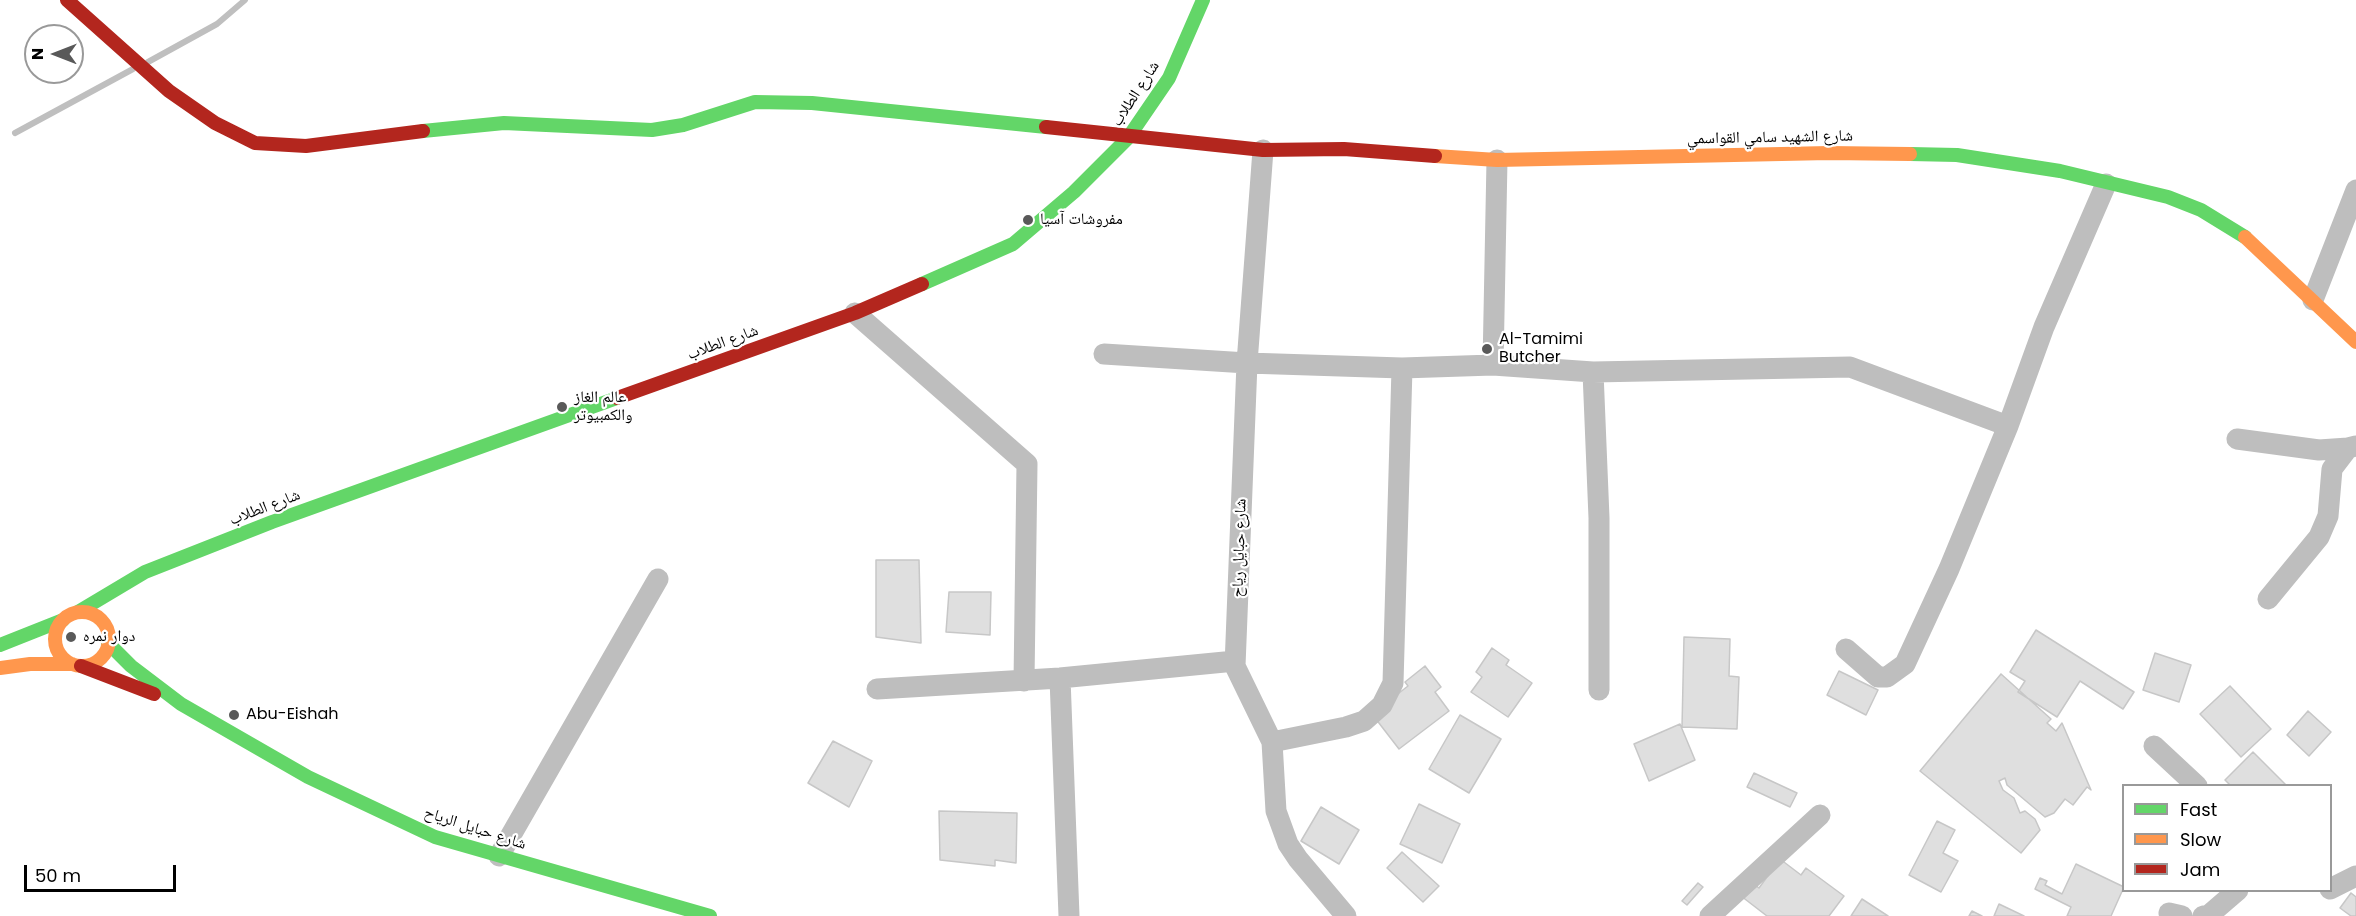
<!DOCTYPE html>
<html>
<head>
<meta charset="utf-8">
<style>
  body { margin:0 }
  #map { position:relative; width:2356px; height:916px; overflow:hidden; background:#fff; font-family:Poppins,sans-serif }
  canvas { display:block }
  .legend { position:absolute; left:2122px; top:784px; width:210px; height:108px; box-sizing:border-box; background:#fff; border:2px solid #999; margin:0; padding:8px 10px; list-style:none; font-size:18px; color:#000 }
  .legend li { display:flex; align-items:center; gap:12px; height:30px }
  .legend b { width:30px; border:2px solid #999 }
  .north { position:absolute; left:24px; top:24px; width:60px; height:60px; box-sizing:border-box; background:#fff; border:2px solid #999; border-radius:50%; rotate:270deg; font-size:16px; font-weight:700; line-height:24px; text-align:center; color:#000 }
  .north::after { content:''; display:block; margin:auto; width:21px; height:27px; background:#595959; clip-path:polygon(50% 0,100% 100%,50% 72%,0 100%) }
  .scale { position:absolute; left:24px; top:865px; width:152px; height:27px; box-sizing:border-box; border:3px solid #000; border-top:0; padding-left:8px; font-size:18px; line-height:21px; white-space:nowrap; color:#000; -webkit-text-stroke:4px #fff; paint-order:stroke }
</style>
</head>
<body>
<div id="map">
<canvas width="2356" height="916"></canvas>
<ul class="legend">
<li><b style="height:8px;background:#63d668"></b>Fast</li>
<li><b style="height:8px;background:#ff974d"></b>Slow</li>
<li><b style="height:8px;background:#b3261e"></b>Jam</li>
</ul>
<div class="north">N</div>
<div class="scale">50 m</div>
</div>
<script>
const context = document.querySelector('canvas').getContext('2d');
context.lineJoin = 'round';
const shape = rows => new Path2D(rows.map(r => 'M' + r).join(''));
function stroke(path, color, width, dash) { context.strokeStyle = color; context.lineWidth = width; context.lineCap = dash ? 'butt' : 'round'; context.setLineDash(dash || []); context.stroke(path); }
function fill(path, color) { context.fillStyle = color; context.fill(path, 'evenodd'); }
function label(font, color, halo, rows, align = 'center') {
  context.font = font + ' Poppins,"Noto Naskh Arabic",sans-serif'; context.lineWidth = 4.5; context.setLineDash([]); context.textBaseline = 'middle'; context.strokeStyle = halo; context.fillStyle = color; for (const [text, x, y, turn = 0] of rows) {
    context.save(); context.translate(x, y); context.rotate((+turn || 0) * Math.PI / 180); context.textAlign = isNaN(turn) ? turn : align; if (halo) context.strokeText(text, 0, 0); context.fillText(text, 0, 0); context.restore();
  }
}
const stream = shape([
  [148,62,217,24,245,0],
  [15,133,133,69]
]);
const building = shape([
  [876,560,919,560,921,643,876,637,876,560],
  [949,592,991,592,990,635,946,632,949,592],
  [2036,630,2134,692,2123,709,2080,681,2057,717,2018,692,2025,681,2010,672,2036,630],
  [1684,637,1730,639,1729,676,1739,677,1737,729,1682,727,1684,637],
  [1492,648,1509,660,1506,665,1532,683,1508,717,1471,692,1482,677,1476,672,1492,648],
  [2155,653,2191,665,2179,702,2143,690,2155,653],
  [1425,666,1441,687,1435,692,1449,711,1399,749,1372,714,1408,686,1405,682,1425,666],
  [1839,671,1878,690,1866,715,1827,695,1839,671],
  [2001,674,2051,719,2047,723,2056,731,2062,723,2091,790,2087,787,2073,805,2065,799,2054,813,2045,817,2007,785,2005,778,1999,781,2003,790,2014,798,2020,813,2025,811,2035,819,2040,830,2021,853,1920,771,2001,674],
  [2230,686,2271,729,2241,757,2200,714,2230,686],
  [2308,711,2331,732,2309,756,2287,735,2308,711],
  [1460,715,1501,739,1469,793,1429,769,1460,715],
  [1680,724,1695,760,1649,781,1634,744,1680,724],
  [833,741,872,761,849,807,808,783,833,741],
  [2253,752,2286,785,2286,786,2231,786,2225,780,2253,752],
  [1754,773,1797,793,1790,807,1747,787,1754,773],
  [1419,804,1460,824,1442,863,1400,844,1419,804],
  [1321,807,1359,830,1339,864,1301,841,1321,807],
  [939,811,1017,813,1016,863,995,860,995,866,940,860,939,811],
  [1937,821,1955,830,1943,853,1958,861,1941,892,1909,875,1937,821],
  [1402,852,1439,886,1423,902,1387,868,1402,852],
  [1780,859,1801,875,1806,868,1844,896,1829,916,1767,916,1741,896,1751,882,1759,888,1780,859],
  [2076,864,2124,887,2111,916,2067,916,2071,907,2035,889,2040,878,2047,881,2045,885,2062,894,2076,864],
  [1698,883,1703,887,1687,905,1682,901,1698,883],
  [2351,893,2356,897,2356,916,2351,916,2340,908,2351,893],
  [1862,899,1888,916,1851,916,1862,899],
  [1999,904,2024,916,1994,916,1999,904],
  [1972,911,1982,916,1969,916,1972,911]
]);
const street = shape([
  [1263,150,1247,363,1235,666,1272,742,1276,811,1288,844,1298,859,1346,916],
  [2313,300,2356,190],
  [855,313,1027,464,1024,681],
  [1104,354,1247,363,1402,368,1493,365,1593,372,1850,367,2008,426],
  [1493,365,1497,160],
  [1593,372,1599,518,1599,690],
  [2237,439,2319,450,2348,448],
  [2268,599,2319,537,2328,516,2332,469,2348,448,2356,446],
  [1846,649,1878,677,1887,677,1905,664,1949,569,2008,426,2044,327,2106,184],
  [1060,678,1069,916],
  [877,689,1060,678,1235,661],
  [1272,742,1346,727,1364,721,1382,705,1393,683,1402,368],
  [2154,746,2197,786],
  [499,856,658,579],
  [2330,889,2356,876],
  [2169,913,2182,916],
  [1710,916,1820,815],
  [2203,916,2209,915,2238,890]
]);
const fast = shape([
  [423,131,504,123,652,130,683,125,755,102,812,103,1046,127],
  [1910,154,1957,155,2060,171,2168,197,2201,210,2245,237],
  [922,284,1013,244,1074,192,1128,138,1169,78,1203,0],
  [78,612,145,572,272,522,617,398],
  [108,643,131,666,181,704,308,777,435,837,710,916],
  [0,645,63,620]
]);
const slow = shape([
  [1435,156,1497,160,1829,153,1910,154],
  [2245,237,2356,342],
  '55 639a27 27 0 1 1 54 0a27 27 0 1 1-54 0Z',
  [0,668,30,664,72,664]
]);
const jam = shape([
  [67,0,169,91,215,123,255,143,306,146,423,131],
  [1046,127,1263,150,1344,149,1435,156],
  [617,398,855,313,922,284],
  [81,666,154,694]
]);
const markers = [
  [1028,220,6,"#595959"],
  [1487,349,6,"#595959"],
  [562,407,6,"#595959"],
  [71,637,6,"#595959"],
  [234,715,6,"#595959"]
];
const streetNames = [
  ["شارع الطلاب",1136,94,-57],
  ["شارع الشهيد سامي القواسمي",1770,138,-1],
  ["شارع الطلاب",723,343,-20],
  ["شارع الطلاب",265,508,-21],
  ["شارع حبايل رياح",1240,548,-88],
  ["شارع حبايل الرياح",475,829,18]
];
const poiNames = [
  ["مفروشات آسيا",1040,220],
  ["Al-Tamimi",1499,340],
  ["Butcher",1499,358],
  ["عالم الغاز",574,398],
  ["والكمبيوتر",574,416],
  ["دوار نمره",83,637],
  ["Abu-Eishah",246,715]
];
stroke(stream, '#bfbfbf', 6);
fill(building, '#dfdfdf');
stroke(building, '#c7c7c7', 1.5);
stroke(street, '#bebebe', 21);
stroke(fast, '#63d668', 14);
stroke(slow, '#ff974d', 14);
stroke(jam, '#b3261e', 14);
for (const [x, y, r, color] of markers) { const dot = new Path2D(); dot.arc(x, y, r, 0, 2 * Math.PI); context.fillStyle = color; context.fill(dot); stroke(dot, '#fff', 2); }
label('16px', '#000', '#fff', streetNames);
label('16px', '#000', '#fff', poiNames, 'left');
</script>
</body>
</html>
